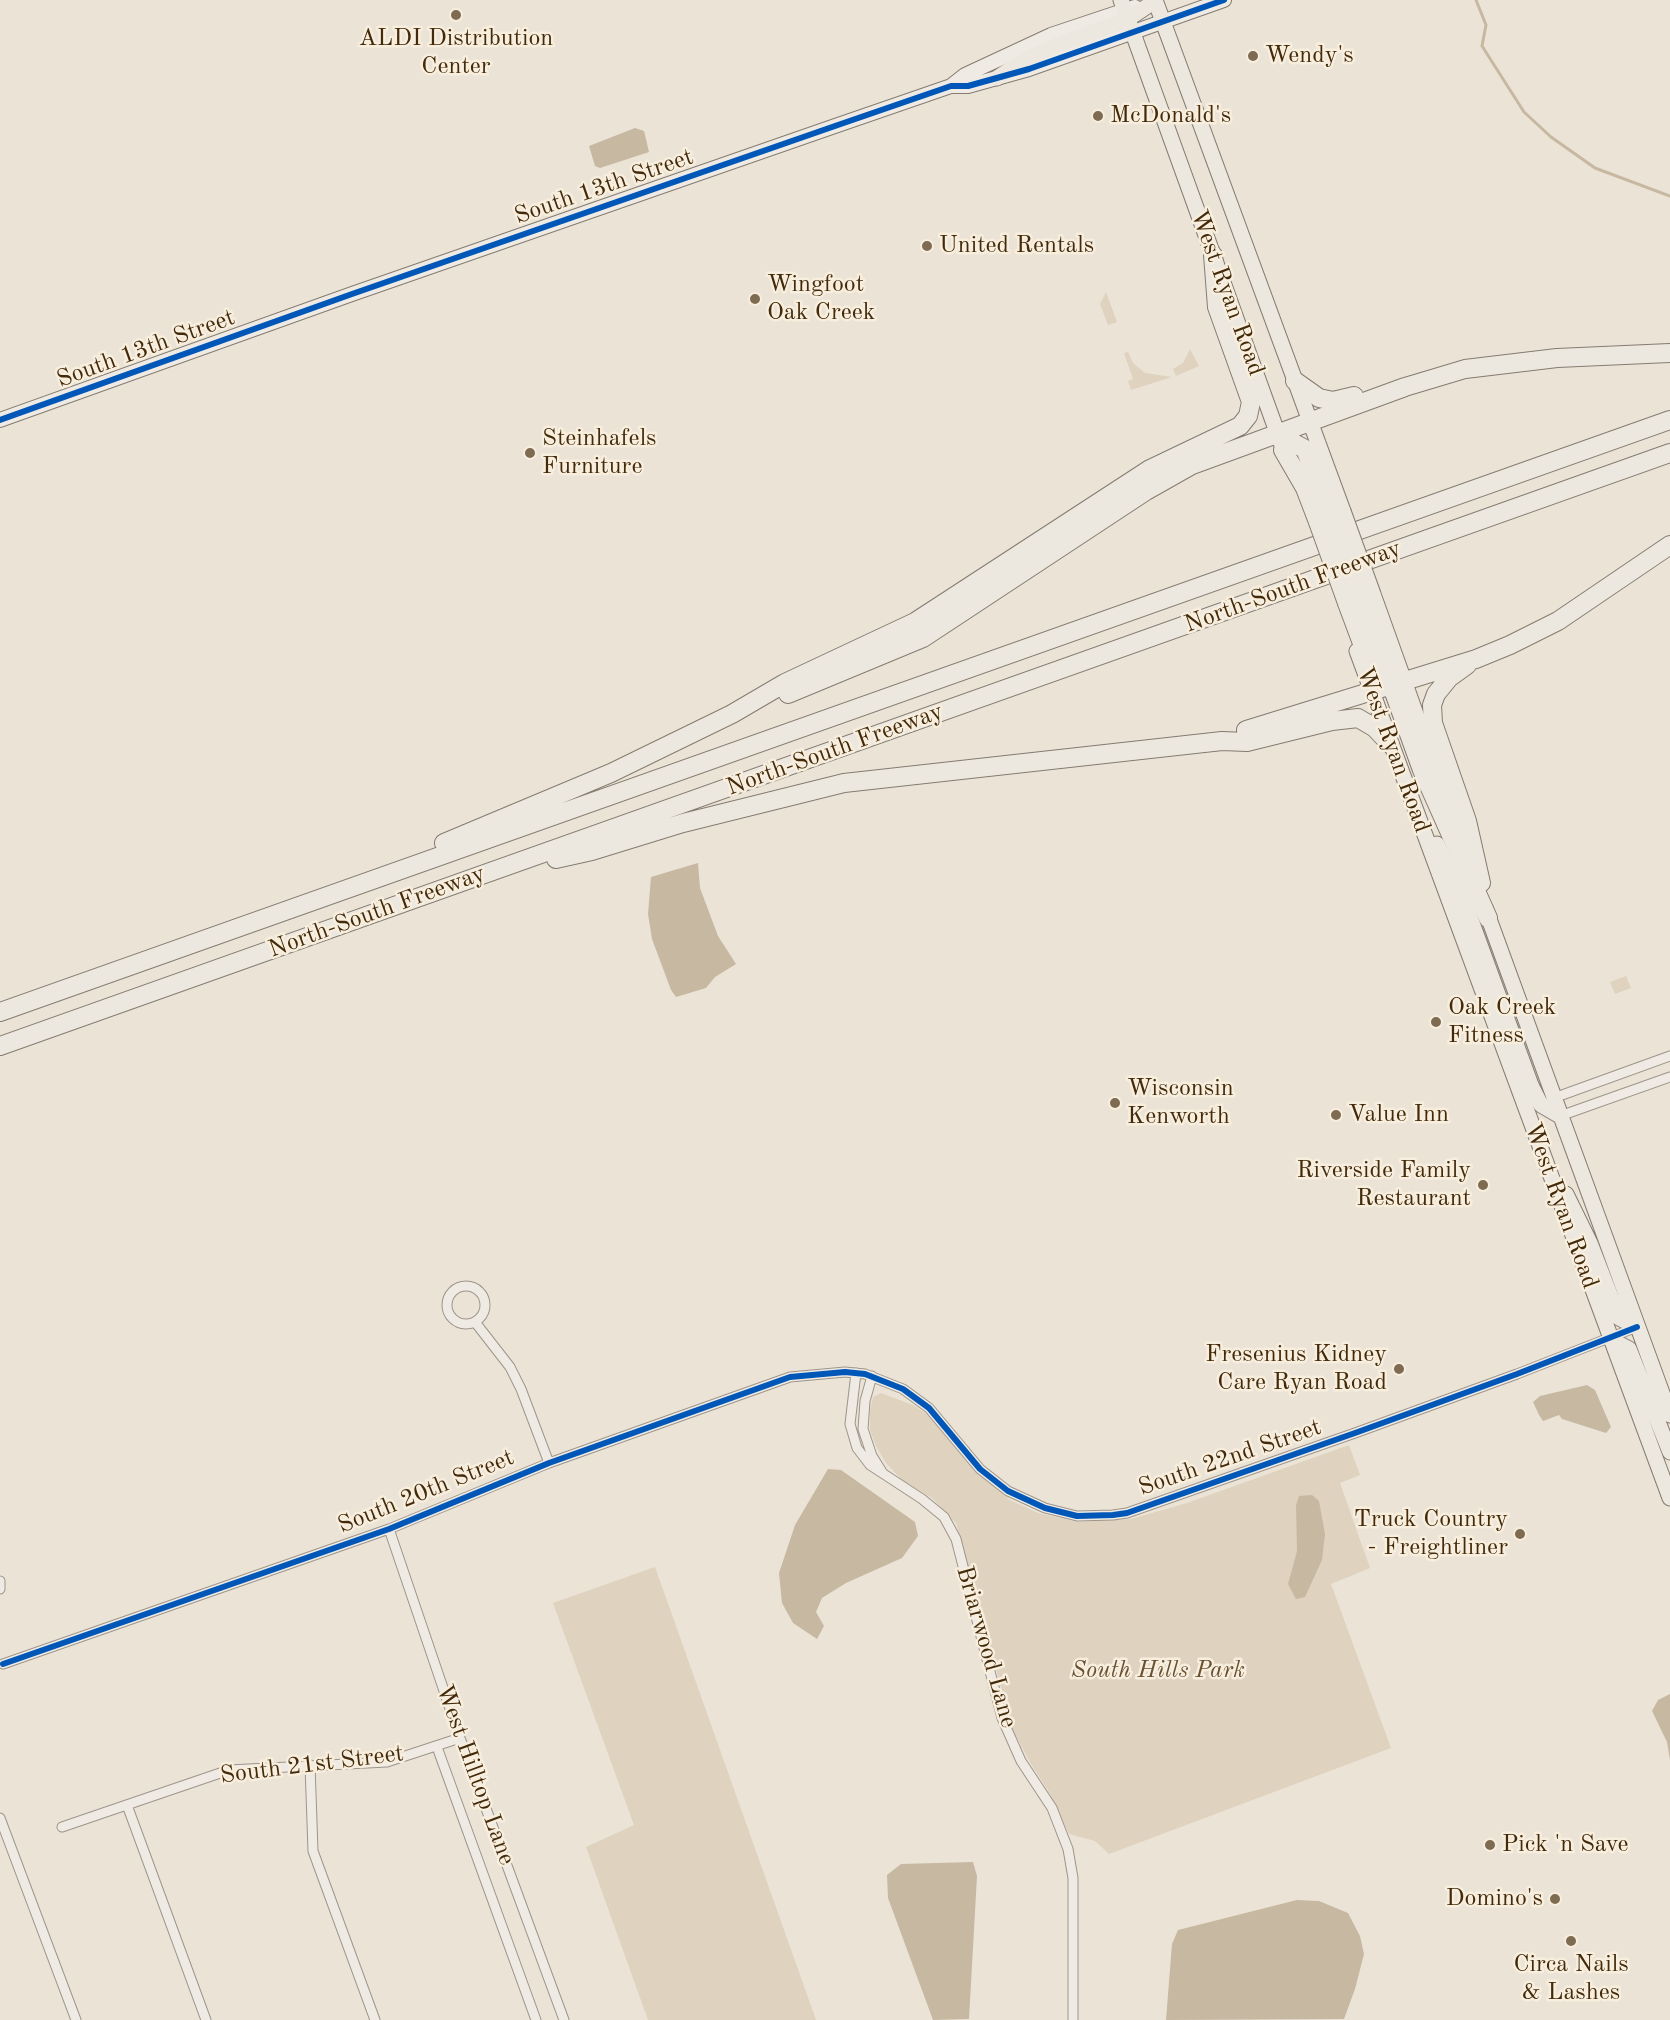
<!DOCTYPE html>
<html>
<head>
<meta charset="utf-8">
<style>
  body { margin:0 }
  canvas { display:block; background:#ebe3d6 }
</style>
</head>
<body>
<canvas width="1670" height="2020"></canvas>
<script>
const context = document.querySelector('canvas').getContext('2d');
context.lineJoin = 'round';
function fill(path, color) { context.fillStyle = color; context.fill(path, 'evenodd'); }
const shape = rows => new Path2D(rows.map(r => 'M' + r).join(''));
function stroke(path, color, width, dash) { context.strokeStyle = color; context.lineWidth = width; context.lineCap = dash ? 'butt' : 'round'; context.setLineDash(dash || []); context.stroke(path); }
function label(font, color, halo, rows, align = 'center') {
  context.font = font + ' "Old Standard TT",serif'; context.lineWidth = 5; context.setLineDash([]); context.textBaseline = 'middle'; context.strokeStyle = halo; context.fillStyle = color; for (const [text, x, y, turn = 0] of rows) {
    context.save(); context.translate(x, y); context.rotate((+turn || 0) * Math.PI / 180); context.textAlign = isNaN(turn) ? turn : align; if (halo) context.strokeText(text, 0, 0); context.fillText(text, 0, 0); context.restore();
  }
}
const green = shape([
  [1106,292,1117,322,1108,325,1100,304],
  [1190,349,1199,366,1176,376,1173,369,1183,363],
  [1128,352,1133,363,1145,373,1172,377,1131,390,1128,381,1133,379,1124,353],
  [1626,976,1631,988,1615,994,1610,982],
  [881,1393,913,1405,928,1415,973,1467,1010,1500,1038,1513,1078,1522,1131,1519,1187,1503,1349,1445,1360,1475,1340,1483,1370,1568,1331,1584,1391,1748,1109,1854,1095,1841,1069,1834,1049,1792,1031,1764,1012,1728,956,1523,932,1498,902,1480,886,1463,876,1446,870,1430,870,1411,873,1397],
  [655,1567,816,2020,648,2020,586,1847,634,1825,553,1603]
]);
const water = shape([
  [635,128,644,131,649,152,600,168,595,166,589,146],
  [698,863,700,888,718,936,736,964,715,977,706,988,676,997,671,990,652,939,648,914,651,877],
  [1587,1385,1595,1390,1611,1427,1606,1433,1562,1419,1559,1415,1543,1421,1539,1415,1533,1402,1540,1396],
  [828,1469,841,1470,915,1522,918,1536,902,1558,846,1583,822,1598,816,1612,824,1626,817,1639,793,1623,782,1603,779,1573,795,1525],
  [1312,1495,1319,1501,1325,1534,1322,1560,1305,1597,1296,1599,1288,1584,1297,1551,1296,1505,1299,1496],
  [1670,1694,1670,1760,1667,1742,1652,1711,1658,1700],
  [973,1862,977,1876,969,2019,933,2020,888,1898,887,1875,901,1864],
  [1297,1900,1319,1901,1348,1913,1360,1936,1364,1954,1355,1989,1344,2019,1166,2020,1172,1944,1178,1930]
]);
const stream = shape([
  [1476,0,1486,25,1482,46,1524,112,1551,137,1595,168,1670,196]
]);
const street = shape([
  [1551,1099,1670,1056],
  [1560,1116,1670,1077],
  '447 1305a19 19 0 1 1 38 0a19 19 0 1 1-38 0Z',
  [475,1322,510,1367,521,1389,549,1463],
  [856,1373,850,1424,857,1448,870,1465,922,1499,944,1517,956,1539,1002,1718,1021,1761,1052,1808,1068,1849,1073,1878,1073,2020],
  [872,1376,865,1401,863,1429,872,1456,882,1472],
  [389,1529,460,1738,564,2020],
  [0,1581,0,1589],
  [3,1664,389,1529,549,1463,790,1377,845,1372,865,1374,903,1389,929,1408,980,1469,1008,1491,1045,1508,1077,1516,1113,1515,1127,1513,1355,1433,1517,1374,1637,1327],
  [437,1747,536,2020],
  [310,1765,313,1851,375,2020],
  [127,1805,206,2020],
  [0,1818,76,2020],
  [62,1827,229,1770,387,1762,460,1738]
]);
const secondary = shape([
  [951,86,965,75,1051,35,1135,7],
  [0,420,352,294,835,126,951,86,968,86,1029,69,1224,0]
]);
const primary = shape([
  [1121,0,1281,443],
  [1155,0,1343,511],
  [997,78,1024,60,1062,43,1128,19,1155,1],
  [1373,594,1457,829],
  [1357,651,1670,1498],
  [1437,844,1463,898,1531,1085,1541,1105,1560,1116],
  [1485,908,1670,1415],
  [1566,1194,1590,1243,1619,1318,1637,1327],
  [1610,1339,1629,1349,1670,1452]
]);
const highway = shape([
  [1295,381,1319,398,1333,401,1354,396],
  [1277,434,1305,449,1331,516],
  [1283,450,1305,488,1318,522],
  [1360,598,1422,770,1488,918],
  [1347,603,1369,662,1382,675,1391,678],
  [1467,665,1449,678,1436,694,1432,705,1433,723,1467,821,1481,883],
  [788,694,923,638,1146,491,1192,465,1405,387,1465,369,1557,358,1670,353],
  [1246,730,1476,659,1510,645,1558,621,1670,545],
  [444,843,611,773,732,714,785,683,915,622,1150,469,1240,426,1248,416,1251,402,1217,307,1213,255],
  [556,859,592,851,683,823,844,783,1222,741,1247,742,1332,721,1358,718,1375,728,1390,744],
  [0,1012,1670,420],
  [0,1046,1670,453]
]);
const primaryBridge = shape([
  [1343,511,1373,594]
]);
const highwayBridge = shape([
  [1331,516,1360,598],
  [1318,522,1347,603]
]);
const cycleway = shape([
  [0,420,352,294,835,126,951,86,968,86,1029,69,1224,0],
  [3,1664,389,1529,549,1463,790,1377,845,1372,865,1374,903,1389,929,1408,980,1469,1008,1491,1045,1508,1077,1516,1113,1515,1127,1513,1355,1433,1517,1374,1637,1327]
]);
const markers = [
  [456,15,6,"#7e6b51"],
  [1253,56,6,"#7e6b51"],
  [1098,116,6,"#7e6b51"],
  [927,246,6,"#7e6b51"],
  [755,299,6,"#7e6b51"],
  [530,453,6,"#7e6b51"],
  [1436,1022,6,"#7e6b51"],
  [1115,1103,6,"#7e6b51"],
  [1336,1115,6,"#7e6b51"],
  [1483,1185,6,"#7e6b51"],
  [1399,1369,6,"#7e6b51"],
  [1520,1534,6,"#7e6b51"],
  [1490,1845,6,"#7e6b51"],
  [1555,1899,6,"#7e6b51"],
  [1571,1941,6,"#7e6b51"]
];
const poiNames = [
  ["ALDI Distribution",456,39,"center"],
  ["Center",456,67,"center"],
  ["Wendy's",1265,56],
  ["McDonald's",1110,116],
  ["United Rentals",939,246],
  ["Wingfoot",767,285],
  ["Oak Creek",767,313],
  ["Steinhafels",542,439],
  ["Furniture",542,467],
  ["Oak Creek",1448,1008],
  ["Fitness",1448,1036],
  ["Wisconsin",1127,1089],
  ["Kenworth",1127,1117],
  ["Value Inn",1348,1115],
  ["Riverside Family",1471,1171,"right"],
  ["Restaurant",1471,1199,"right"],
  ["Fresenius Kidney",1387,1355,"right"],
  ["Care Ryan Road",1387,1383,"right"],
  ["Truck Country",1508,1520,"right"],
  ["- Freightliner",1508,1548,"right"],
  ["Pick 'n Save",1502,1845],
  ["Domino's",1543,1899,"right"],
  ["Circa Nails",1571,1965,"center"],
  ["& Lashes",1571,1993,"center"]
];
const streetNames = [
  ["South 13th Street",604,187,-19],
  ["West Ryan Road",1227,293,70],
  ["South 13th Street",146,349,-20],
  ["North-South Freeway",1293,587,-20],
  ["North-South Freeway",835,750,-20],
  ["West Ryan Road",1393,750,70],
  ["North-South Freeway",377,912,-20],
  ["West Ryan Road",1561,1206,70],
  ["South 22nd Street",1230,1458,-19],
  ["South 20th Street",426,1492,-22],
  ["Briarwood Lane",986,1647,74],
  ["South 21st Street",312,1765,-7],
  ["West Hilltop Lane",475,1775,70]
];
const parkNames = [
  ["South Hills Park",1158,1671]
];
fill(green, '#dfd2bf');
fill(water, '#c7b8a2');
stroke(stream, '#c7b8a2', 3);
stroke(street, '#9d958a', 11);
stroke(secondary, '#847c70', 16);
stroke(primary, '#847c70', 17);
stroke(highway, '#847c70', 20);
stroke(street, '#efebe4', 9);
stroke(secondary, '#efebe4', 14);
stroke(primary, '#ece7df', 15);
stroke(highway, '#ece7df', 18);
stroke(primaryBridge, '#847c70', 17, []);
stroke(highwayBridge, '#847c70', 20, []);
stroke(primaryBridge, '#ece7df', 15);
stroke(highwayBridge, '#ece7df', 18);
stroke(cycleway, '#0057b8', 6);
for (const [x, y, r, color] of markers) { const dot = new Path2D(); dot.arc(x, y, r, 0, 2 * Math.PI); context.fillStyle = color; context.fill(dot); stroke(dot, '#f8eede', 2); }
label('24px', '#432a0a', '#f8eede', poiNames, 'left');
label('24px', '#432a0a', '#f8eede', streetNames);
label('italic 24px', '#685132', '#f8eede', parkNames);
</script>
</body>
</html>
